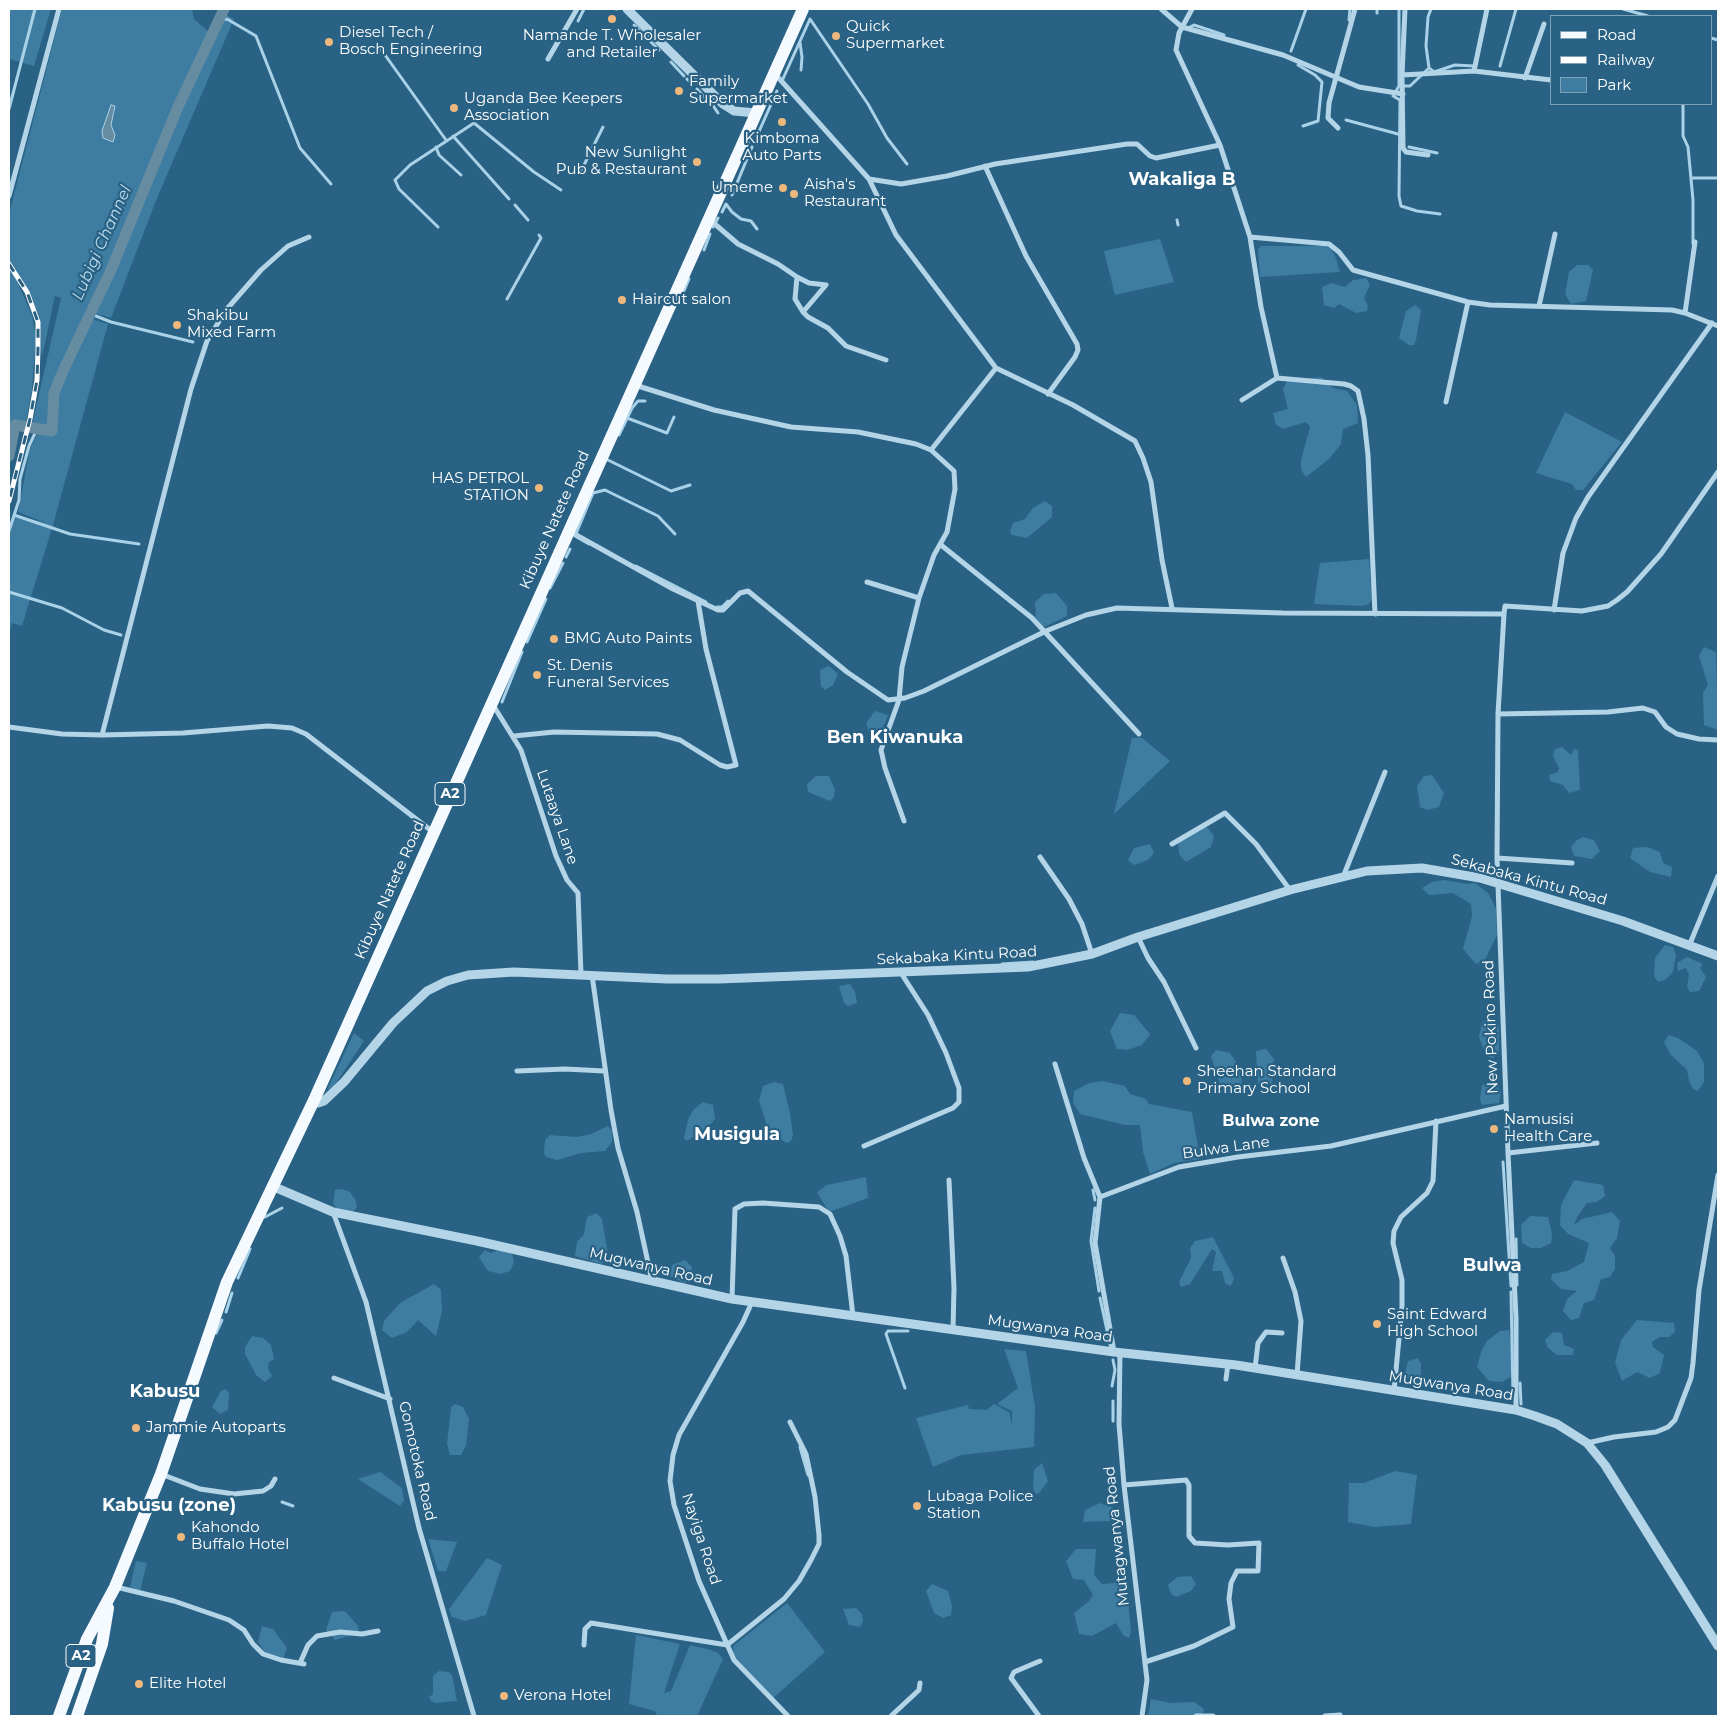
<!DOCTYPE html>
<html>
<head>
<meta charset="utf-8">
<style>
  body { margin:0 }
  #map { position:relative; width:1727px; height:1725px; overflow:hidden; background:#296284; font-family:Montserrat,sans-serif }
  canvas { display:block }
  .frame { position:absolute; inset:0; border:10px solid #fff; pointer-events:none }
  .legend { position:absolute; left:1550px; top:15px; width:162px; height:90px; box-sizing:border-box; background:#296284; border:1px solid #7fa1b5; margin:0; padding:6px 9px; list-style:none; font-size:15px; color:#fff }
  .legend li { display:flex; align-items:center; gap:10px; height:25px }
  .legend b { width:25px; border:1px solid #7fa1b5 }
</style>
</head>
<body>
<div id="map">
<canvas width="1727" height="1725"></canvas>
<div class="frame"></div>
<ul class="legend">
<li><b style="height:6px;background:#f5fafe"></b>Road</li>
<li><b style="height:6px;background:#fff"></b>Railway</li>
<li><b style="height:14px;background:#3e7da1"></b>Park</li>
</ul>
</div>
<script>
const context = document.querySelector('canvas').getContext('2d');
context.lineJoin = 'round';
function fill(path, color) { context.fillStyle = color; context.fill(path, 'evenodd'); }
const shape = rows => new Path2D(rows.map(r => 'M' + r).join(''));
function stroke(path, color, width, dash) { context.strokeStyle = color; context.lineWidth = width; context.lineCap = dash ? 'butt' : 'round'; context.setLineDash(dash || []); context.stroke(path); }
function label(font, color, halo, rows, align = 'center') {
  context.font = font + ' Montserrat,sans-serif'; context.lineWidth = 4.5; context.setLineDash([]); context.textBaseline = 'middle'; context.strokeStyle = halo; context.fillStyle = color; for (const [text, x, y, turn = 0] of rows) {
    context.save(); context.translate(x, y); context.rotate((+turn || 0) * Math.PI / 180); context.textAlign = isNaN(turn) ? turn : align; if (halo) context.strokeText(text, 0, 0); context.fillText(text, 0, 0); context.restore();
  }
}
const green = shape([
  [9,9,51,9,34,66,9,59],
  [62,9,192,9,194,19,209,32,171,112,92,306,53,389,50,427,32,425,61,298,55,296,42,357,40,318,27,288,19,286,32,315,36,339,32,389,26,422,13,421,9,439,9,214],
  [225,14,234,19,157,198,111,318,95,313,167,140],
  [1160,239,1174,282,1115,295,1104,251],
  [1261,246,1325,246,1331,249,1335,256,1340,272,1260,277,1258,249],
  [1577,265,1588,265,1593,270,1586,301,1571,304,1565,294,1569,272],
  [1366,278,1370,285,1364,298,1368,306,1367,311,1356,313,1339,304,1334,308,1324,305,1322,287,1331,283,1345,287,1353,280],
  [1415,305,1421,310,1416,340,1414,345,1409,345,1399,338,1406,311],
  [92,319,108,324,53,525,22,626,12,623,9,633,9,534,14,515,46,523,18,512,30,449,39,431,54,433,58,393],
  [1321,377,1333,388,1347,391,1357,405,1358,423,1343,429,1341,444,1329,459,1306,477,1301,470,1301,460,1310,427,1306,422,1283,429,1276,425,1273,413,1288,409,1283,389,1287,381],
  [1565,412,1622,442,1583,490,1576,490,1572,484,1536,473],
  [1045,501,1052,506,1052,517,1027,538,1012,535,1010,531,1013,523,1025,519,1033,508],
  [1369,559,1372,599,1369,604,1363,606,1314,604,1320,563],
  [1056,593,1067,606,1067,616,1044,627,1036,618,1035,602,1044,594],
  [1704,647,1716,652,1718,730,1704,725,1703,693,1708,685,1699,656],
  [829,666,838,674,833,685,825,690,821,686,820,670],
  [875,711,888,715,879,737,869,733,866,723],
  [1132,738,1142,738,1170,761,1114,814],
  [1562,747,1571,755,1574,749,1578,750,1580,790,1569,793,1563,785,1550,781,1549,775,1558,772,1559,768,1553,756,1555,749],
  [1432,775,1444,793,1439,807,1428,810,1420,807,1417,786,1424,776],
  [816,776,829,776,835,790,834,797,830,801,808,792,807,784],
  [1206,826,1214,836,1211,847,1186,862,1179,854,1178,843],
  [1583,837,1594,840,1600,851,1592,859,1574,856,1571,847,1577,840],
  [1150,844,1154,853,1148,860,1134,865,1128,860,1134,848],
  [1647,847,1660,852,1663,863,1672,867,1671,877,1650,872,1630,858,1633,848],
  [1444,880,1467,884,1475,883,1488,893,1496,909,1497,935,1485,960,1476,964,1463,949,1472,916,1471,904,1453,893,1429,895,1422,888,1432,882],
  [1665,945,1673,947,1676,955,1673,972,1665,980,1658,982,1654,976,1655,958],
  [1687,957,1703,964,1700,968,1706,977,1699,991,1690,992,1687,987,1689,974,1686,968,1678,971,1677,963],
  [850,984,855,992,857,1003,848,1006,844,1003,839,986],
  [1120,1013,1134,1015,1150,1034,1142,1045,1127,1050,1117,1049,1110,1031],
  [1494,1018,1499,1027,1499,1051,1493,1058,1486,1056,1479,1037,1482,1022],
  [354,1033,364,1041,334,1086,327,1090],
  [1669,1035,1678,1038,1697,1051,1704,1063,1704,1082,1698,1091,1693,1089,1689,1081,1687,1070,1670,1054,1664,1042],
  [1266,1049,1274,1059,1272,1084,1266,1086,1258,1084,1256,1051],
  [1216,1050,1230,1053,1241,1070,1242,1085,1239,1094,1225,1093,1221,1087,1211,1056],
  [1102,1081,1125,1086,1130,1094,1146,1099,1149,1104,1192,1112,1200,1159,1174,1163,1150,1174,1143,1152,1140,1125,1125,1125,1080,1114,1073,1103,1074,1091,1089,1083],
  [774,1082,783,1084,790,1113,793,1135,791,1141,787,1143,769,1132,759,1101,763,1086],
  [1496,1083,1501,1092,1499,1103,1482,1105,1480,1099,1482,1085],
  [703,1102,713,1105,715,1119,710,1125,687,1141,684,1138,688,1120,693,1110],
  [608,1126,612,1131,612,1142,605,1151,581,1153,557,1160,546,1157,544,1153,545,1140,550,1135,577,1137,591,1134],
  [866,1177,868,1198,829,1212,817,1192,827,1185],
  [1574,1180,1603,1185,1605,1196,1597,1202,1587,1203,1577,1217,1574,1225,1582,1219,1612,1212,1620,1221,1617,1238,1610,1248,1615,1256,1615,1269,1610,1277,1601,1279,1594,1300,1584,1303,1579,1318,1571,1320,1563,1311,1567,1299,1577,1291,1561,1289,1551,1279,1552,1274,1567,1271,1584,1262,1589,1243,1568,1234,1560,1225,1561,1205],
  [342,1189,350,1192,355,1199,357,1207,352,1213,340,1212,333,1204,335,1190],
  [597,1213,602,1219,608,1256,606,1261,601,1264,575,1256,577,1242,584,1234,587,1217],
  [1530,1216,1548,1217,1552,1234,1551,1243,1541,1248,1531,1248,1522,1243,1521,1225],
  [1213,1237,1234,1278,1231,1286,1225,1283,1222,1271,1212,1271,1216,1252,1212,1249,1190,1284,1181,1287,1179,1282,1191,1258,1190,1248,1195,1241],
  [504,1247,511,1249,514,1262,510,1271,501,1274,488,1271,479,1257,485,1250,491,1253],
  [685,1260,692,1267,691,1280,684,1283,670,1276,672,1265],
  [434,1284,441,1290,442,1311,436,1336,418,1320,407,1332,392,1338,382,1330,384,1321,400,1303],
  [1637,1320,1674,1323,1675,1332,1669,1337,1660,1337,1652,1342,1653,1347,1664,1355,1660,1373,1650,1378,1637,1372,1622,1381,1615,1363,1621,1340],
  [1509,1330,1511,1343,1511,1377,1502,1382,1489,1381,1477,1367,1481,1352,1487,1341,1500,1331],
  [1553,1332,1562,1333,1564,1345,1574,1349,1573,1355,1557,1355,1548,1348,1545,1340],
  [252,1336,263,1338,271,1345,274,1359,269,1362,268,1369,272,1376,265,1382,256,1375,245,1354,245,1347],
  [1004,1349,1026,1351,1035,1407,1034,1447,961,1455,933,1467,916,1418,968,1405,969,1409,987,1410,994,1404,1009,1412,1012,1425,1012,1411,997,1404,1018,1388],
  [1418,1358,1421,1364,1421,1375,1415,1379,1404,1378,1408,1361],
  [226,1389,229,1393,228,1410,220,1414,212,1407,221,1391],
  [455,1404,463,1407,469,1419,466,1445,461,1455,450,1455,447,1444,451,1407],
  [1042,1463,1048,1481,1039,1493,1036,1494,1033,1488,1034,1470],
  [1395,1471,1417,1475,1411,1524,1375,1527,1348,1522,1349,1483,1364,1483],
  [380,1472,402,1488,404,1501,400,1506,358,1479],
  [1100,1503,1116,1509,1116,1516,1110,1521,1083,1522,1085,1510],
  [428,1539,457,1542,446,1571,438,1571],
  [1076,1549,1096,1549,1094,1575,1102,1584,1114,1583,1126,1578,1131,1632,1129,1638,1123,1635,1116,1623,1092,1636,1079,1634,1074,1613,1089,1601,1093,1595,1084,1580,1073,1579,1066,1561],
  [487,1558,502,1565,486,1615,465,1621,452,1617,449,1609],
  [136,1561,147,1563,140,1591,130,1587],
  [1191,1576,1196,1584,1191,1591,1176,1597,1171,1594,1168,1585,1177,1577],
  [932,1584,948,1591,952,1606,951,1615,943,1618,934,1613,926,1591],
  [787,1603,825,1652,771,1700,734,1656,733,1646],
  [856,1608,862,1614,863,1621,860,1627,849,1625,843,1609],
  [345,1611,358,1626,359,1633,335,1640,326,1630,332,1612],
  [262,1626,273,1629,287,1648,283,1660,266,1654,258,1642],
  [636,1635,680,1644,664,1693,671,1691,690,1645,711,1650,718,1653,723,1659,697,1716,657,1716,655,1711,629,1704],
  [439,1671,449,1672,452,1675,457,1701,435,1703,431,1701,429,1697,433,1694,433,1676],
  [1151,1699,1171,1703,1194,1702,1204,1709,1202,1716,1148,1716]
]);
const water = shape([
  [111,105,115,106,111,125,115,135,113,142,103,138,102,131,111,105]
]);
const stream = shape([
  [616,9,617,9],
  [1399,9,1399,86,1393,96,1400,100,1399,196,1401,206,1417,211,1440,214],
  [1431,9,1428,17,1426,46,1429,68,1434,72,1455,65,1474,66],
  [1623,9,1648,16],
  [1377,13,1377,9],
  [810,19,868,104,887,138,907,164],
  [220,20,227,19,256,36,300,148,331,184],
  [1349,20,1350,9],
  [578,21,584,9],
  [634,25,659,50],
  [1188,28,1194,25,1224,35],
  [1711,38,1718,40],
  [800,43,802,57,801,70],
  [380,48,446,140],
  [1291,51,1306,9],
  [671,62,684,76],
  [1298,65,1315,75,1322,82,1318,121,1303,126],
  [1500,66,1516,9],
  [687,79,693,84],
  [782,81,810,19],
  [1401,86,1410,86,1429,68],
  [697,89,704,97],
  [712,104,718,113],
  [1683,104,1683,136,1688,147,1693,200,1693,244],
  [9,109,35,9],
  [1346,120,1398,134],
  [453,136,509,199],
  [757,136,777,91],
  [436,147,439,155,461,175],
  [1409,147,1437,153],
  [580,173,603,127],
  [1691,178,1718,178],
  [732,195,752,147],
  [515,205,528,220],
  [722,212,726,204,732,212,741,219,751,221,757,229],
  [1177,220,1178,225],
  [438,227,399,189,395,180,410,165,474,123,534,172,561,190],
  [713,227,718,218],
  [704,250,710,234],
  [507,299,541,238,539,235],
  [680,300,689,279],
  [91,314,111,322,193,342],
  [627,418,667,433,674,417],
  [619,435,632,408,638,401,645,401],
  [608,460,671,491,690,485],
  [14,515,70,534,139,544],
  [9,531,19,500,20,479,29,446,37,429],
  [589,544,575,536,593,493,605,490,658,516,675,534],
  [566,557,570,549],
  [636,566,706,602],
  [550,588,563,563],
  [9,592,62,608,104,630,121,635],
  [717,607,722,607,728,601],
  [527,642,546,599],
  [502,702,522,652],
  [1002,964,1033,962],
  [1503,1162,1511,1286],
  [1093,1190,1095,1200],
  [1095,1208,1091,1241,1099,1291],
  [265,1217,282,1208],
  [1516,1239,1517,1285],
  [238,1278,250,1249],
  [1511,1292,1513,1394],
  [1100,1298,1111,1349],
  [226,1312,232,1293],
  [216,1333,222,1320],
  [1520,1383,1521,1404],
  [1112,1386,1115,1370,1113,1360],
  [905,1388,886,1334,888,1331,908,1331],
  [1113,1401,1113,1421],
  [800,1447,808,1475],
  [282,1502,293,1506]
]);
const canal = shape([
  [9,456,15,425,52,431,54,393,63,371,111,270,177,109,224,9]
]);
const minor = shape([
  [1161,9,1182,27,1283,55,1359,87,1403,94],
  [1192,9,1179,33,1176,50,1220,145,1250,237,1261,307,1277,378,1344,384,1351,386,1358,391,1364,419,1368,455,1375,614],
  [1405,9,1402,75,1403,148,1406,152,1428,155],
  [548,59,577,9],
  [1474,71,1487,9],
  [776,75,869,179,896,235,996,368,1073,405,1135,441,1143,458,1151,482,1162,560,1172,608],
  [1402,75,1474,71,1551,80],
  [1525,78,1544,24],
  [1338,128,1328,118,1329,103,1355,9],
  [985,166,1026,256,1077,344,1078,350,1075,357,1048,394],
  [869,179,901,184,947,176,995,164,1127,144,1137,144,1150,156,1156,158,1220,145],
  [9,196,59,9],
  [709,219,738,244,778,264,797,277,809,283,826,285,803,312,795,299,797,277],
  [1250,237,1329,244,1339,252,1353,270,1468,302,1490,305,1672,310,1685,313,1718,326],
  [1539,306,1555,234],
  [803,312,808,317,828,328,846,346,886,360],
  [1685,313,1695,242],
  [635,385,714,410,791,427,858,432,916,444,931,450,954,471,955,489,947,532,934,555,919,598,902,667,899,700,881,750,885,768,904,821],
  [1242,400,1277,378],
  [1446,402,1468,302],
  [931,450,996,368],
  [569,531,673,589,718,610,723,610,740,593,748,591,847,672,888,700,905,698,924,691,1046,631,1086,615,1117,608,1283,613,1504,614],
  [941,545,1032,618,1139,734],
  [867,582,919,598],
  [1554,610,1563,553,1576,518,1588,497,1712,323],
  [493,705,521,750,556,856,567,880,578,893,581,974],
  [1498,714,1608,712,1643,708,1655,712,1666,727,1677,734,1699,739,1718,740],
  [9,727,62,734,102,735,183,733,268,726,292,728,306,734,433,832],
  [102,735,191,389,207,341,226,310,261,270,288,246,309,237],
  [514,736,554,732,657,734,680,740,720,765,727,767,736,765,706,649,698,601],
  [1172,844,1225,813,1256,844,1290,890],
  [1040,857,1069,899,1082,924,1092,954],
  [1497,858,1572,863],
  [1343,877,1385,772],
  [1138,937,1148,958,1164,982,1196,1048],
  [1689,946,1718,876],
  [592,975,611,1110,618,1148,637,1212,652,1281],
  [1055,1064,1084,1158,1100,1197,1095,1243,1114,1352],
  [517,1071,565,1069,604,1071],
  [864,1146,953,1108,959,1102,959,1088,946,1053,928,1015,901,973],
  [1508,1153,1597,1143],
  [949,1180,954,1288,953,1329],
  [1100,1197,1179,1167,1238,1157,1331,1146,1506,1106],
  [333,1212,366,1302,419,1528,474,1716],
  [1283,1258,1295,1292,1301,1321,1297,1375],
  [732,1299,735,1209,744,1204,763,1203,819,1207,830,1214,840,1236,846,1256,853,1316],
  [752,1302,743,1322,679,1435,673,1455,670,1481,674,1505,699,1581,734,1660,788,1716],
  [1120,1352,1119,1424,1124,1485,1147,1680,1142,1716],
  [1255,1368,1258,1343,1266,1332,1282,1333],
  [334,1378,390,1399],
  [1226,1379,1228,1364],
  [1394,1391,1402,1307,1402,1280,1393,1243,1394,1231,1401,1217,1427,1193,1433,1181,1436,1121],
  [1516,1410,1516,1318,1508,1153,1497,858,1498,714,1504,614,1505,606,1582,611,1608,606,1617,600,1627,592,1661,554,1718,472],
  [1587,1443,1614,1437,1656,1432,1668,1427,1675,1420,1691,1378,1693,1363,1699,1290,1718,1175],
  [161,1474,200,1489,234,1494,263,1491,271,1486,275,1479],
  [1124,1485,1186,1480,1189,1485,1189,1536,1195,1543,1228,1545,1259,1543,1258,1571,1237,1571,1231,1583,1229,1599,1233,1627,1194,1646,1145,1662],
  [116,1587,174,1601,229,1620,244,1630,253,1644,263,1654,281,1660,304,1664],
  [584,1645,585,1629,591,1623,727,1645,784,1599,799,1581,811,1560,819,1544,819,1535,815,1497,806,1454,790,1422],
  [300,1663,308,1645,317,1636,340,1632,362,1634,378,1631],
  [891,1716,919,1690,920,1683],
  [1039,1716,1011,1678,1014,1672,1040,1661],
  [1196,1716,1213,1716],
  [1325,1716,1340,1715]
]);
const tertiary = shape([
  [627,9,723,104,734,111,756,113],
  [315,1098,318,1103,324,1101,344,1082,393,1023,427,991,447,981,468,975,514,972,667,979,719,979,1028,967,1092,954,1138,937,1290,890,1367,871,1422,868,1480,878,1623,921,1718,956],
  [272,1186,333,1212,477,1241,732,1299,1114,1352,1236,1365,1516,1410,1535,1416,1557,1424,1587,1443,1605,1465,1718,1646]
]);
const primary = shape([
  [59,1716,87,1639,115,1587,161,1474,227,1282,315,1098,803,9],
  [77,1716,102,1644,108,1608]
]);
const rail = shape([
  [9,264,27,292,38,322,38,349,37,380,30,419,9,501]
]);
const markers = [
  [612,19,5,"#eeb77b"],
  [836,36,5,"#eeb77b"],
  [329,42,5,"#eeb77b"],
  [679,91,5,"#eeb77b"],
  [454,108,5,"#eeb77b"],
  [782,122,5,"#eeb77b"],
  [697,162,5,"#eeb77b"],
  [783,188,5,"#eeb77b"],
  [794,194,5,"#eeb77b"],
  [622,300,5,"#eeb77b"],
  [177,325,5,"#eeb77b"],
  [539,488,5,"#eeb77b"],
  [554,639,5,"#eeb77b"],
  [537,675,5,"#eeb77b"],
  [1187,1081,5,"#eeb77b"],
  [1494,1129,5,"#eeb77b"],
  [1377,1324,5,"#eeb77b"],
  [136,1428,5,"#eeb77b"],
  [917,1506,5,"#eeb77b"],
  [181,1537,5,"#eeb77b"],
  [139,1684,5,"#eeb77b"],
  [504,1696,5,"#eeb77b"]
];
const shields = [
  [450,794,30],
  [81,1656,30]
];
const shieldNames = [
  ["A2",450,794],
  ["A2",81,1656]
];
const poiNames = [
  ["Quick",846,27],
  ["Supermarket",846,44],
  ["Diesel Tech /",339,33],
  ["Bosch Engineering",339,50],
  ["Namande T. Wholesaler",612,36,"center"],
  ["and Retailer",612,53,"center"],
  ["Family",689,82],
  ["Supermarket",689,99],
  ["Uganda Bee Keepers",464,99],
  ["Association",464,116],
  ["Kimboma",782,139,"center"],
  ["Auto Parts",782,156,"center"],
  ["New Sunlight",687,153,"right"],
  ["Pub & Restaurant",687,170,"right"],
  ["Aisha's",804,185],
  ["Restaurant",804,202],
  ["Umeme",773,188,"right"],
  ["Haircut salon",632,300],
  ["Shakibu",187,316],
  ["Mixed Farm",187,333],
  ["HAS PETROL",529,479,"right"],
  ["STATION",529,496,"right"],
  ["BMG Auto Paints",564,639],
  ["St. Denis",547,666],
  ["Funeral Services",547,683],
  ["Sheehan Standard",1197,1072],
  ["Primary School",1197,1089],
  ["Namusisi",1504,1120],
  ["Health Care",1504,1137],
  ["Saint Edward",1387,1315],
  ["High School",1387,1332],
  ["Jammie Autoparts",146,1428],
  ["Lubaga Police",927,1497],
  ["Station",927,1514],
  ["Kahondo",191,1528],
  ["Buffalo Hotel",191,1545],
  ["Elite Hotel",149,1684],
  ["Verona Hotel",514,1696]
];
const streetNames = [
  ["Kibuye Natete Road",555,520,-66],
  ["Lutaaya Lane",557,817,71],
  ["Sekabaka Kintu Road",1529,880,15],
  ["Kibuye Natete Road",390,890,-66],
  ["Sekabaka Kintu Road",957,956,-3],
  ["New Pokino Road",1491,1027,-92],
  ["Bulwa Lane",1226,1148,-8],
  ["Mugwanya Road",651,1267,13],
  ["Mugwanya Road",1050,1329,8],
  ["Mugwanya Road",1451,1386,9],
  ["Gomotoka Road",417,1461,77],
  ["Mutagwanya Road",1117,1536,-96],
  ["Nayiga Road",701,1539,72]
];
const waterNames = [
  ["Lubigi Channel",102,243,-66]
];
const neighbourhoodNames = [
  ["Bulwa zone",1271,1121]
];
const quarterNames = [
  ["Wakaliga B",1182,180],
  ["Ben Kiwanuka",895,738],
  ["Musigula",737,1135],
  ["Bulwa",1492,1266],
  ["Kabusu",165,1392],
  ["Kabusu (zone)",169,1506]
];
fill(green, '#3e7da1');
fill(water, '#668ca2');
stroke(water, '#a9d1e7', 1);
stroke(stream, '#a9d1e7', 3);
stroke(canal, '#668ca2', 11);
stroke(minor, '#b4d5e7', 5);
stroke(tertiary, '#b4d5e7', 9);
stroke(primary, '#f5fafe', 12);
stroke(rail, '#fff', 5);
stroke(rail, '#296284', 3, [9]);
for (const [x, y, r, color] of markers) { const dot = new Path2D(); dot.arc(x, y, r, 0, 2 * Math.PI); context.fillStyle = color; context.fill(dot); stroke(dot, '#296284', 2); }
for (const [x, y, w] of shields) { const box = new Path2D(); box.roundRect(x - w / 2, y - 11.5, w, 23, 4); context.fillStyle = '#296284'; context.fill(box); stroke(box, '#fff', 1); }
label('bold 14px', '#fff', null, shieldNames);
label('15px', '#fff', '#296284', poiNames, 'left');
label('15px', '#fff', '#296284', streetNames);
label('italic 16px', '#bfdeee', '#296284', waterNames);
label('bold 16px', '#fff', '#296284', neighbourhoodNames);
label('bold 18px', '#fff', '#296284', quarterNames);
</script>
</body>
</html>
